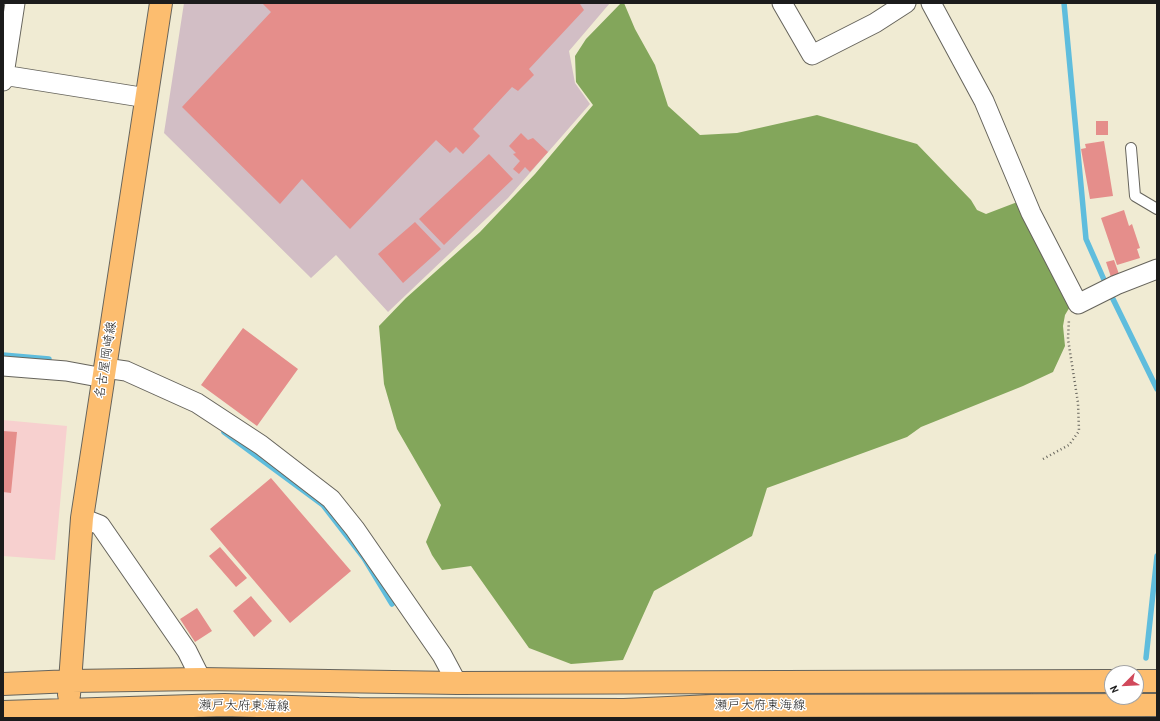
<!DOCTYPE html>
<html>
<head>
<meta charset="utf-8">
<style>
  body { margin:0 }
  #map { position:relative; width:1160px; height:721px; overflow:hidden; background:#f0ebd3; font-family:"Patrick Hand",sans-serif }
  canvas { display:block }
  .frame { position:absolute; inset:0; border:4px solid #1c1c1c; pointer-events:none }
  .north { position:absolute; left:1104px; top:665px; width:40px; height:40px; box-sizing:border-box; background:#fff; border:1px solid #a4a4a4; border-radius:50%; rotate:246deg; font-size:11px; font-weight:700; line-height:16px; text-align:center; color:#1c1c1c }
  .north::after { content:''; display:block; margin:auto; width:14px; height:18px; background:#d1495b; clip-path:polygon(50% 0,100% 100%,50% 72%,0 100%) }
</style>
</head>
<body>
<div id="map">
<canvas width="1160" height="721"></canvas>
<div class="frame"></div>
<div class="north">N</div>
</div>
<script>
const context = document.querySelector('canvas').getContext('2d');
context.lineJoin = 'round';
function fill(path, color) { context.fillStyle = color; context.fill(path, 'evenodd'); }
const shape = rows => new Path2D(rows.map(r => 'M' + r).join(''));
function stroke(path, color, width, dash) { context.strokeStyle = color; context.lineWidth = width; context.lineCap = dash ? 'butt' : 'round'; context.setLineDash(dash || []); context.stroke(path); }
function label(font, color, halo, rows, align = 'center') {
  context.font = font + ' "Patrick Hand","Klee One",sans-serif'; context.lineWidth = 3; context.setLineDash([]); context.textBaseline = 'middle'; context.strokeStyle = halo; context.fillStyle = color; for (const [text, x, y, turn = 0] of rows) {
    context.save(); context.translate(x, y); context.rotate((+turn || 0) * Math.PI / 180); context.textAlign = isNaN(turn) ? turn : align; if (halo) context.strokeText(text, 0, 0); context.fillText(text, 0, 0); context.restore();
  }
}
const built = shape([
  [3,420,67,426,55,560,3,556]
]);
const industrial = shape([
  [184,3,610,3,569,51,575,83,590,104,508,198,388,312,336,255,311,278,164,133]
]);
const forest = shape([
  [621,3,624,3,635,29,655,65,668,106,700,135,737,133,817,115,917,144,971,200,977,210,986,214,1020,201,1071,305,1065,315,1063,326,1065,346,1053,372,1023,386,921,427,907,437,767,488,752,536,654,591,623,660,571,664,529,648,471,566,442,570,432,555,426,542,441,505,397,429,384,384,379,326,406,298,480,232,535,174,593,105,576,82,575,56,586,39]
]);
const stream = shape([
  [1064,3,1086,239,1105,282],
  [1111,295,1157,389],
  [3,355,49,359],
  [224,432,323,505,364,558,392,604],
  [1146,658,1157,556]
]);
const building = shape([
  [262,3,581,3,580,4,584,10,529,69,534,75,518,91,512,87,473,129,480,136,463,154,456,147,450,153,436,140,350,229,302,179,280,204,182,107,271,12],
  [1096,121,1108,121,1108,135,1096,135],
  [521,133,528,140,533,138,548,152,530,172,525,167,519,174,513,169,520,161,513,154,516,153,509,146],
  [1104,141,1113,196,1090,199,1081,149,1086,148,1085,144],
  [489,154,513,179,444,245,419,219],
  [1124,210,1129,226,1132,224,1140,248,1137,249,1140,258,1117,265,1101,218],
  [415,222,441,249,403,283,378,254],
  [1114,260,1120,277,1112,280,1106,262],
  [243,328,298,369,257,426,201,385],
  [3,431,17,432,11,493,3,492],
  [271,478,351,571,290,623,210,529],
  [220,547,247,578,236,587,209,556],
  [251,596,272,621,254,637,233,611],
  [197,608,212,631,195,642,180,619]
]);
const path = shape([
  [1043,459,1069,445,1079,431,1078,403,1068,339,1069,319]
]);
const service = shape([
  [1131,148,1135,196,1157,209]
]);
const minor = shape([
  [782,3,812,55,875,23,906,3],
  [931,3,984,101,1031,213,1078,304,1116,285,1157,269],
  [3,75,147,98],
  [3,81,15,3],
  [3,366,66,371,104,378],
  [105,368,126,371,197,403,261,445,331,499,355,529,442,655,457,683],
  [82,518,100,525,187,651,201,679]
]);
const primary = shape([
  [1136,681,1157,681],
  [3,684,72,681,201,679,457,683,1112,681],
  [69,695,82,518,161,3],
  [3,712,224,705,359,709,624,710,712,706,1157,705]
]);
const streetNames = [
  ["名古屋岡崎線",106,360,-81],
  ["瀬戸大府東海線",244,706,1],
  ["瀬戸大府東海線",760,706]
];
fill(built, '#f7d0cf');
fill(industrial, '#d2bec5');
fill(forest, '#83a65b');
stroke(stream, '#5fbddd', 5.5);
fill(building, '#e58e8b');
stroke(service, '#66645c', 12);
stroke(minor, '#66645c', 21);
stroke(primary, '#66645c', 24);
stroke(path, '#66645c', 2.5, [1, 3]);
stroke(service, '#fff', 10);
stroke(minor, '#fff', 19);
stroke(primary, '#fcbd6f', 22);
label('13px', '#1c1c1c', '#fff', streetNames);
</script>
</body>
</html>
